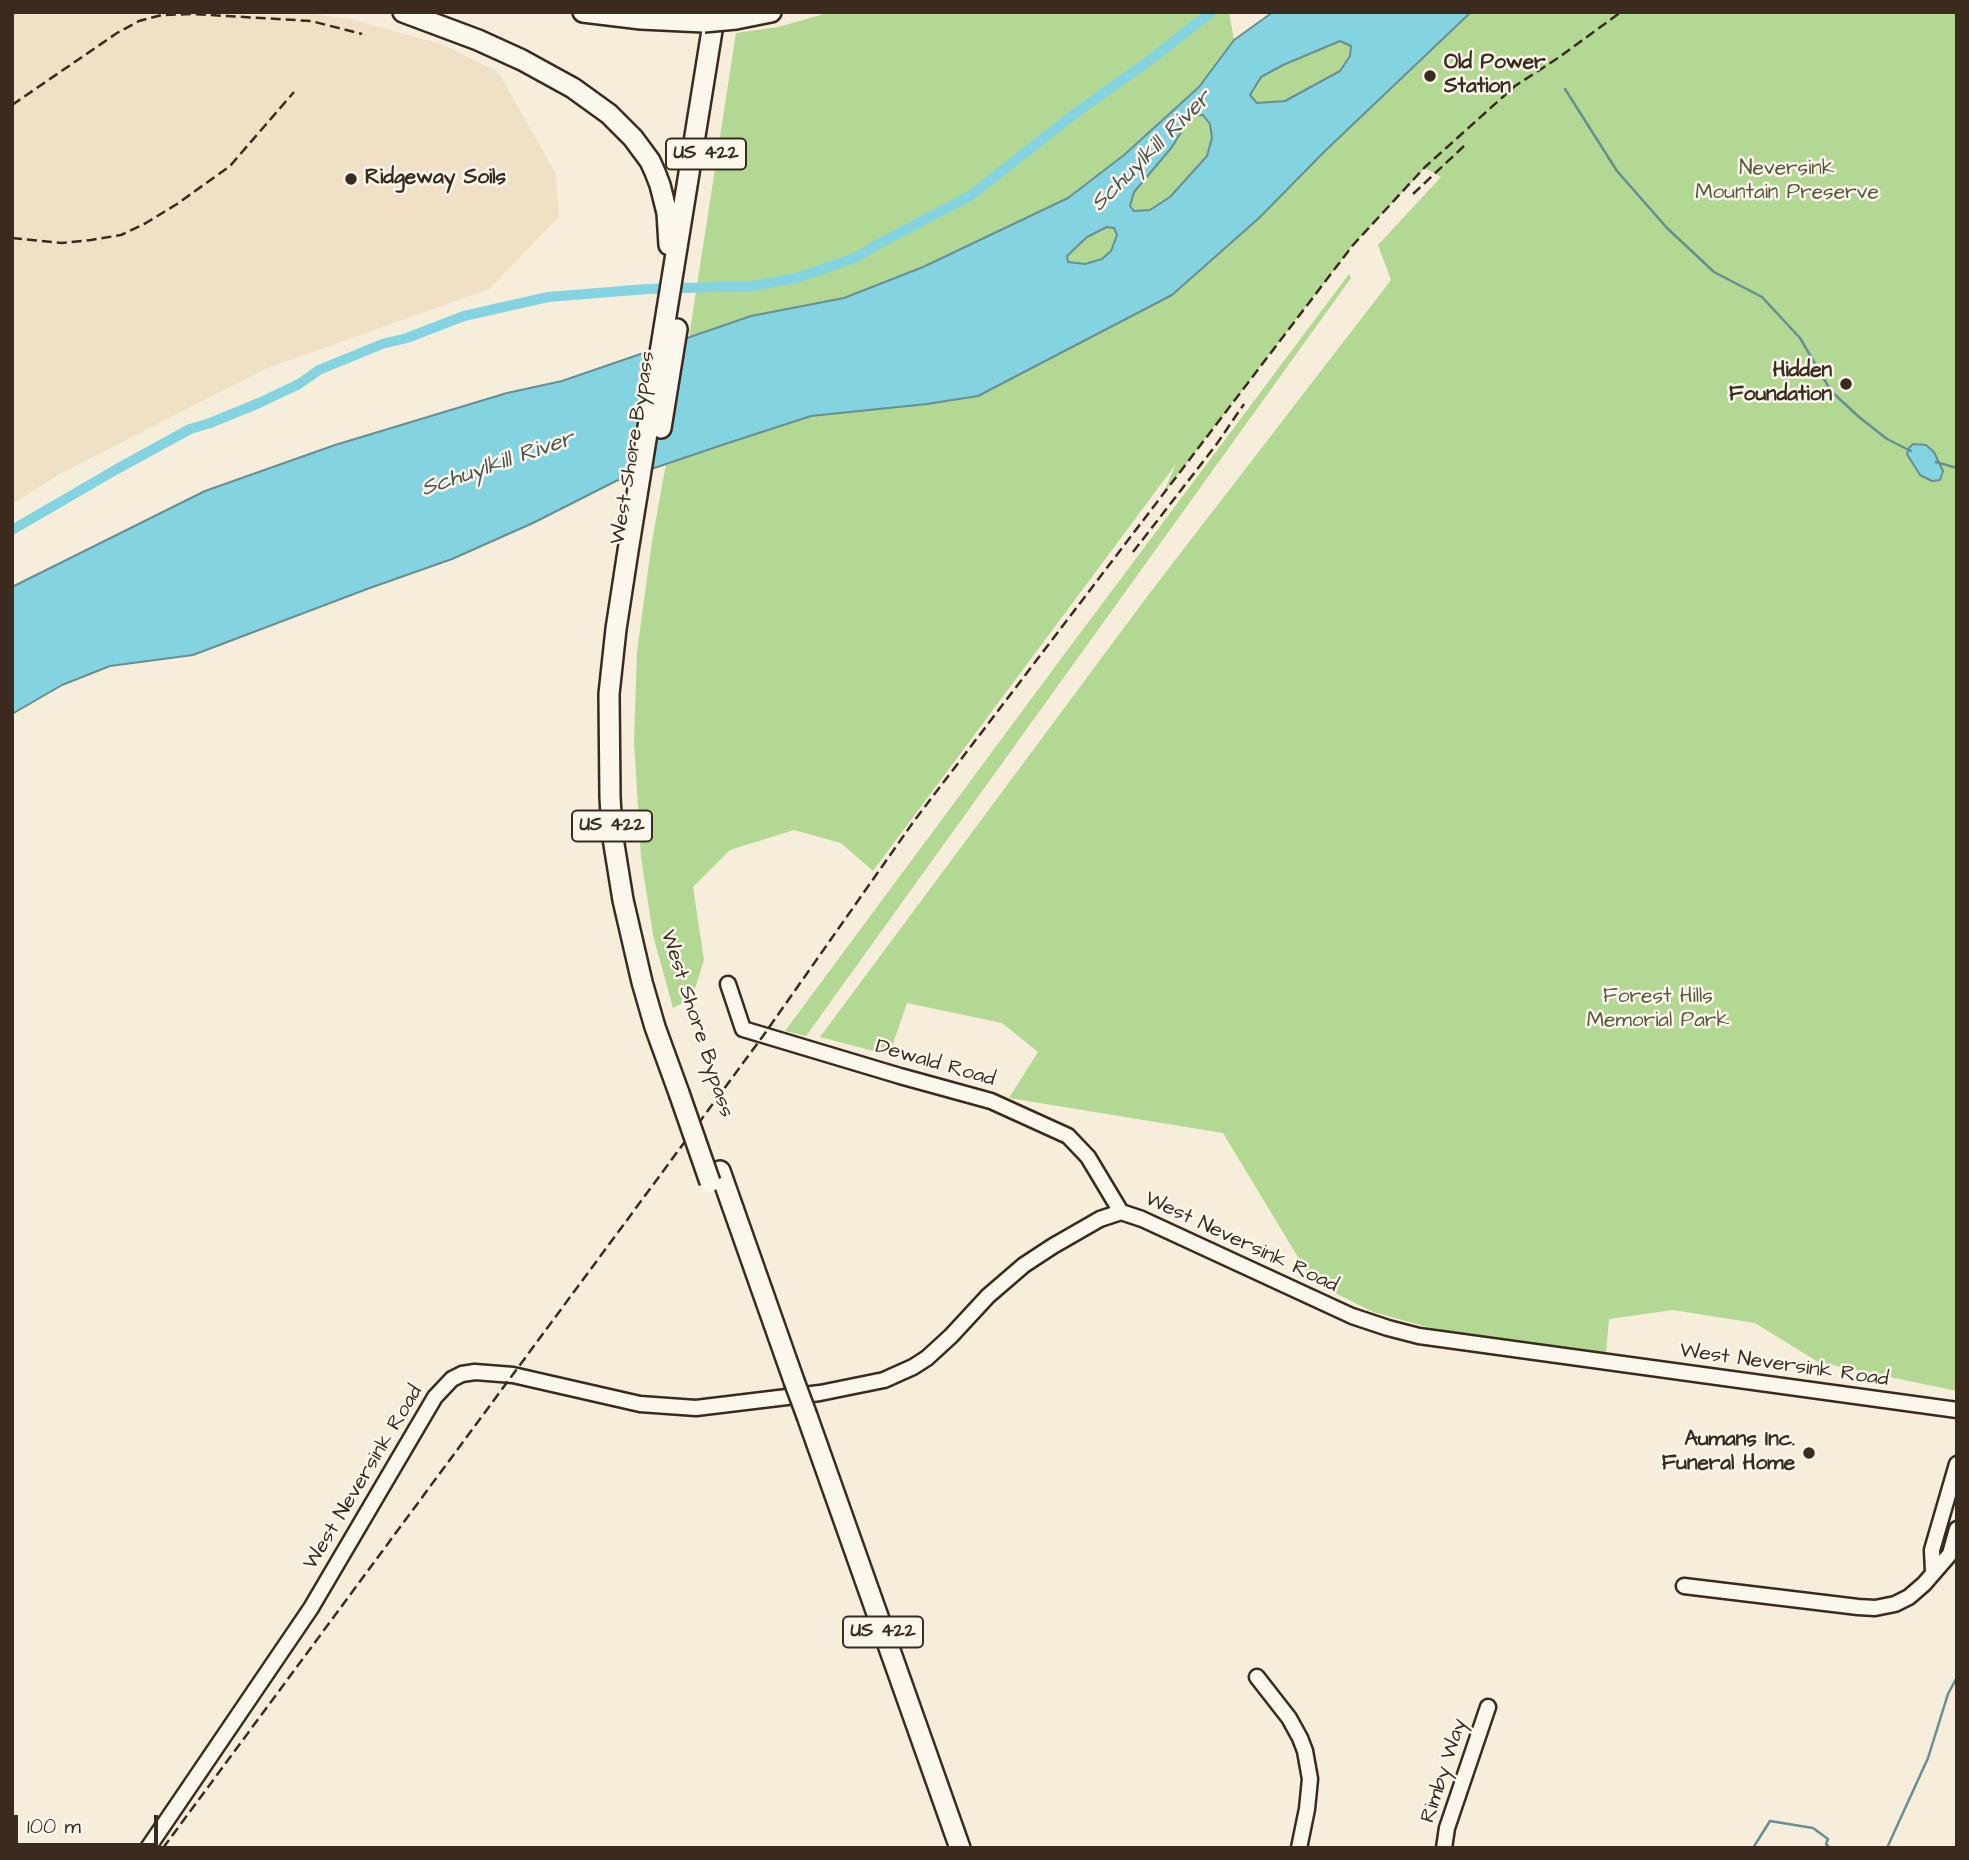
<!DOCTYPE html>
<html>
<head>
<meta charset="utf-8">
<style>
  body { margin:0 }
  #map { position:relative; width:1969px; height:1860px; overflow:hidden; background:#f6eddb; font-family:"Architects Daughter",sans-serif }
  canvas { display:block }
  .frame { position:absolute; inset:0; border:14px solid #3b2a1e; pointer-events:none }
  .scale { position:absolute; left:14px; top:1815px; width:144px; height:32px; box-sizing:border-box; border:4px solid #3b2a1e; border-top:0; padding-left:9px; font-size:21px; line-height:24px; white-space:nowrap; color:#3b2a1e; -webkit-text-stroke:5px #fbf7ec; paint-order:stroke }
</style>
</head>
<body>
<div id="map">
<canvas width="1969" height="1860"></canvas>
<div class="frame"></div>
<div class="scale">100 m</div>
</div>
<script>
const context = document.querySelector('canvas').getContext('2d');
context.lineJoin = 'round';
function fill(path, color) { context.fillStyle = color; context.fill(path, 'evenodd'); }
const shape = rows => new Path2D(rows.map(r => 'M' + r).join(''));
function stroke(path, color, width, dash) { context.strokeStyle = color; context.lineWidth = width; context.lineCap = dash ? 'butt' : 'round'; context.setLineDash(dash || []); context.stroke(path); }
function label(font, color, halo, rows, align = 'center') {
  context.font = font + ' "Architects Daughter",sans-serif'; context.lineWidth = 5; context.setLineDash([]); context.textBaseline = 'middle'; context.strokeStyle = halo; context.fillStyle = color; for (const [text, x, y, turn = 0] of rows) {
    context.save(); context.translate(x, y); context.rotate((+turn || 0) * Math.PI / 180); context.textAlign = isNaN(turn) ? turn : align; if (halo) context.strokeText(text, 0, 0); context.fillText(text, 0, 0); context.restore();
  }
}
const built = shape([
  [12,12,295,12,350,19,441,44,498,72,556,174,559,217,489,289,265,369,58,475,12,504]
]);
const green = shape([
  [831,12,1229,12,1234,40,1199,87,1124,155,1068,198,923,267,844,298,751,316,689,337,736,33,778,27],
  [1429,12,1957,12,1957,1391,1818,1362,1755,1323,1673,1310,1609,1319,1606,1354,1435,1329,1373,1312,1313,1282,1223,1133,1009,1098,1038,1052,1002,1023,907,1003,889,1055,820,1037,1149,594,1391,280,1378,245,1441,177,1425,168,1353,245,1163,494,1176,464,873,871,841,843,794,830,730,850,693,887,704,960,692,998,673,1008,653,935,641,857,634,741,637,652,652,541,666,464,811,416,927,404,978,396,1040,363],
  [1340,41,1351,46,1350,56,1340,71,1285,101,1257,103,1250,95,1261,77,1283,65],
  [1203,115,1211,124,1212,138,1207,156,1169,197,1150,211,1134,212,1129,206,1134,192,1191,116],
  [1107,227,1114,228,1117,235,1111,251,1102,259,1085,264,1068,262,1067,256,1087,237],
  [1349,274,1351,278,806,1036,785,1031,1069,648]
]);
const water = shape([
  [1273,12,1471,12,1325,151,1259,218,1172,295,978,396,927,404,811,416,722,445,616,481,533,523,452,559,367,589,193,655,110,666,62,685,12,714,12,587,205,491,335,445,507,393,562,381,751,316,844,298,923,267,1068,198,1124,155,1199,87,1234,40,1273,12],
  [1340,41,1351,46,1350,56,1340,71,1285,101,1257,103,1250,95,1261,77,1283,65,1340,41],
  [1203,115,1210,124,1212,138,1207,156,1170,197,1150,210,1134,211,1130,206,1134,192,1172,147,1191,116,1203,115],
  [1107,227,1114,228,1117,235,1111,251,1102,259,1085,264,1068,262,1067,256,1087,237,1107,227],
  [1913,444,1926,445,1934,452,1943,471,1940,480,1932,481,1920,475,1907,454,1909,448,1913,444]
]);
const stream = shape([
  [1565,89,1617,171,1667,228,1714,272,1762,297,1800,338,1831,391,1859,417,1887,439,1911,451],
  [1936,462,1957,468],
  [1753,1848,1770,1821,1813,1828,1828,1839,1826,1844,1830,1848],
  [1887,1848,1928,1758,1948,1694,1957,1677]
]);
const canal = shape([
  [12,530,117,469,190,429,210,423,259,403,299,384,319,370,382,344,407,338,464,316,548,297,647,289,752,286,797,278,857,257,880,243,970,196,1077,112,1153,58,1211,12]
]);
const minor = shape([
  [728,984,743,1029,900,1076,991,1101,1068,1136,1088,1157,1121,1212],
  [1933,1572,1932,1550,1957,1464],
  [1684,1586,1858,1607,1875,1608,1895,1604,1909,1597,1924,1584,1950,1554,1957,1529],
  [1257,1677,1289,1718,1300,1738,1305,1751,1310,1779,1307,1809,1299,1848],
  [148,1848,311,1608,435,1397,452,1379,462,1374,475,1372,513,1375,640,1404,696,1408,820,1393,884,1380,913,1367,927,1358,951,1336,988,1296,1024,1265,1053,1246,1100,1219,1121,1212,1142,1219,1352,1316,1388,1328,1419,1336,1957,1410],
  [1444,1848,1447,1828,1488,1707]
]);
const highway = shape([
  [403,12,478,40,522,60,573,88,609,114,633,138,650,161,655,172,660,185,667,213,669,245],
  [583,12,641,19,704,22],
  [736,19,771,12],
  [661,428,677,329],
  [679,1093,655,1027,642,982,623,900,612,832,610,797,609,694,616,629,628,551,715,12],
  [720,1171,794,1381],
  [807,1416,960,1848]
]);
const rail = shape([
  [12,105,117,33,139,21,162,15,193,14,311,21,362,34],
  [1413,194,1464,146],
  [12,238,62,243,91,240,121,235,146,223,177,204,230,166,294,92],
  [1133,552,1216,445,1244,404],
  [163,1848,763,1036,914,821,1353,245,1425,167,1515,86,1558,58,1621,12]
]);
const highwayBridge = shape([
  [704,22,736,19],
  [679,1093,710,1182],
  [794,1381,807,1416]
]);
const markers = [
  [1430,76,7,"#3b2a1e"],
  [351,179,7,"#3b2a1e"],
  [1846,384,7,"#3b2a1e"],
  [1809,1453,7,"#3b2a1e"]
];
const shields = [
  [706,154,80],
  [612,826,80],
  [883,1632,80]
];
const shieldNames = [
  ["US 422",706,154],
  ["US 422",612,826],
  ["US 422",883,1632]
];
const poiNames = [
  ["Old Power",1444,64],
  ["Station",1444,88],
  ["Ridgeway Soils",365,179],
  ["Hidden",1832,372,"right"],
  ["Foundation",1832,396,"right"],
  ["Aumans Inc.",1795,1441,"right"],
  ["Funeral Home",1795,1465,"right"]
];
const parkNames = [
  ["Neversink",1787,170],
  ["Mountain Preserve",1787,194],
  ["Forest Hills",1658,998],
  ["Memorial Park",1658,1022]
];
const streetNames = [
  ["West Shore Bypass",634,448,-81],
  ["West Shore Bypass",696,1024,72],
  ["Dewald Road",935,1064,16],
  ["West Neversink Road",1241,1243,25],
  ["West Neversink Road",1784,1366,8],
  ["West Neversink Road",364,1478,-59],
  ["Rimby Way",1445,1771,-72]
];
const waterNames = [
  ["Schuylkill River",1152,152,-45],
  ["Schuylkill River",498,465,-19]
];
fill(built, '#f0e0c6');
fill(green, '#b3d893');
fill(water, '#84d3e1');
stroke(water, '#678f93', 2);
stroke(stream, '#678f93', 2.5);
stroke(canal, '#84d3e1', 10);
stroke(minor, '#3b2a1e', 19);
stroke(highway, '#3b2a1e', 24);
stroke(minor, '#fbf7ec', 14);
stroke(highway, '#fbf7ec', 19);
stroke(rail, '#3b2a1e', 2.5, [10, 5]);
stroke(highwayBridge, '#3b2a1e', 24, []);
stroke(highwayBridge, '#fbf7ec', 19);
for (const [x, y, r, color] of markers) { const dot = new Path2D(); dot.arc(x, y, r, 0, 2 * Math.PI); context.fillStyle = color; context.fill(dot); stroke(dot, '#fbf7ec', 2.5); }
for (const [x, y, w] of shields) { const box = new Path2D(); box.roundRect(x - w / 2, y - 15.5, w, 31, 5); context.fillStyle = '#fbf7ec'; context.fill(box); stroke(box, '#3b2a1e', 2); }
label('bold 19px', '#3b2a1e', null, shieldNames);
label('bold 21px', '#3b2a1e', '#fbf7ec', poiNames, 'left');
label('21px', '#59563b', '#fbf7ec', parkNames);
label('21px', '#3b2a1e', '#fbf7ec', streetNames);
label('italic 23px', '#4d544f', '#fbf7ec', waterNames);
</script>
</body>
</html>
